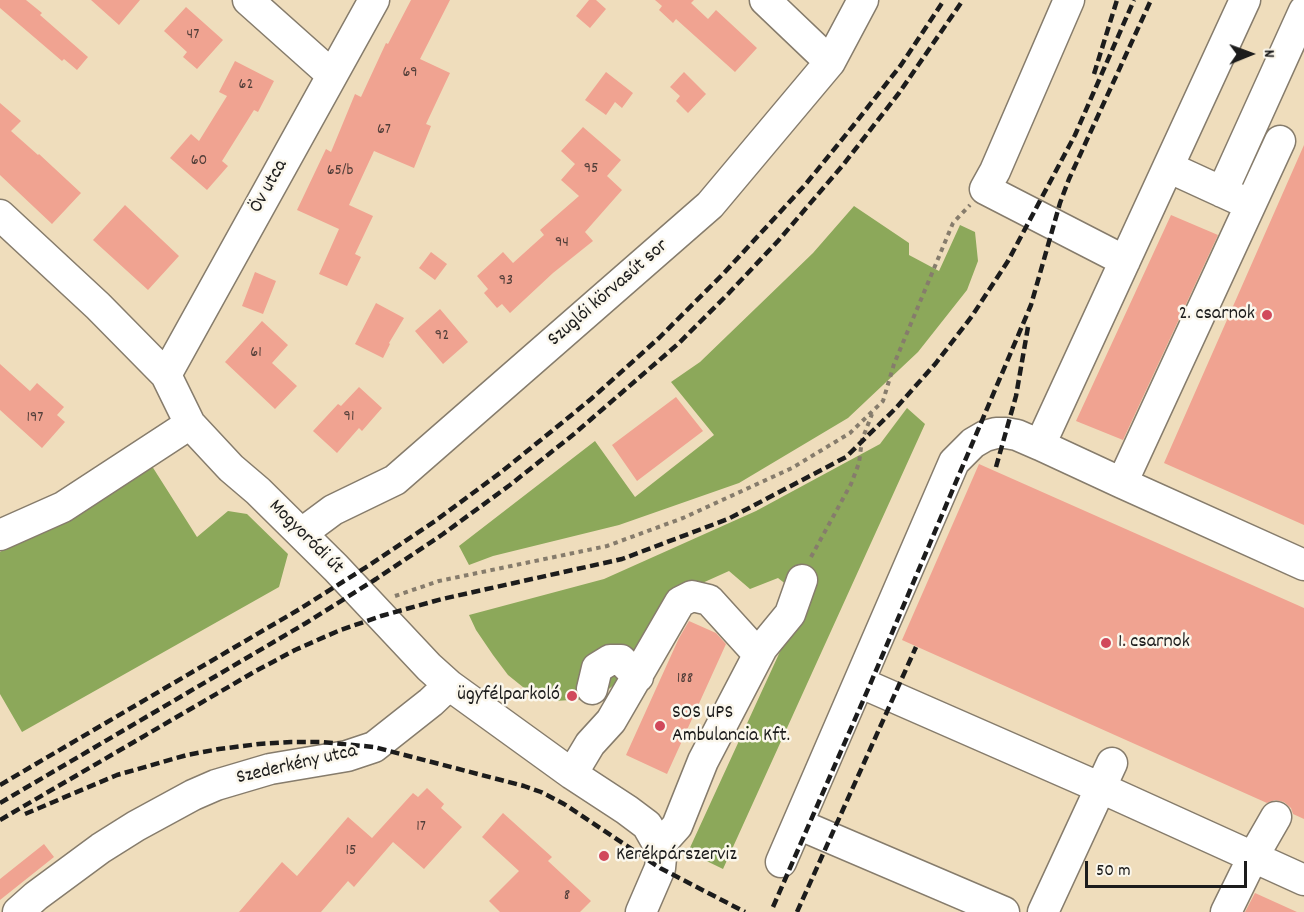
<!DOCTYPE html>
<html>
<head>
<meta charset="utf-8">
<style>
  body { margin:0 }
  #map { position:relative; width:1304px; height:912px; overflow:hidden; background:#efddbc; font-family:Dekko,sans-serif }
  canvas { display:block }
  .north { position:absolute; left:1220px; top:24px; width:60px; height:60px; -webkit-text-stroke:4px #fbf7ec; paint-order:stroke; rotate:89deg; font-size:16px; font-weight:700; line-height:24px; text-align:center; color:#1c1c1c }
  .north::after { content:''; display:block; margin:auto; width:21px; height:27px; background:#1c1c1c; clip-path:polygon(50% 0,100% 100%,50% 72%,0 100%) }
  .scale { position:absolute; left:1085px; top:861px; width:162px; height:27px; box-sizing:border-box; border:3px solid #1c1c1c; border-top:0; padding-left:8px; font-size:18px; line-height:21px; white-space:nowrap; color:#1c1c1c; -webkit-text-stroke:4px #fbf7ec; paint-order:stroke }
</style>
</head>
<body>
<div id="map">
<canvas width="1304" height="912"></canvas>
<div class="north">N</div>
<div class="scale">50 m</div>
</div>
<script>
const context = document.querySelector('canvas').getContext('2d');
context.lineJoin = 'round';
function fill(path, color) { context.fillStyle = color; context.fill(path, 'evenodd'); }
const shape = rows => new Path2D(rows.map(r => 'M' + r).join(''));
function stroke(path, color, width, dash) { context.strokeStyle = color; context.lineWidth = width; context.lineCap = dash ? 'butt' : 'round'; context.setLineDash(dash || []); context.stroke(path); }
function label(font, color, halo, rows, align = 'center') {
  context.font = font + ' Dekko,sans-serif'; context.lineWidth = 5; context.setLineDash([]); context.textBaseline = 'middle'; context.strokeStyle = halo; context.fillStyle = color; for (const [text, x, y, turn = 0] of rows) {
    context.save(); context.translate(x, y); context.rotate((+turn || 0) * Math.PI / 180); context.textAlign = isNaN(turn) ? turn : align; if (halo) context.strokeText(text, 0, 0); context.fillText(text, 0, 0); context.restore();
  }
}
const forest = shape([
  [854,206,909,243,909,255,939,271,960,225,975,232,978,261,967,290,918,352,848,418,739,483,619,525,493,556,469,565,459,546,595,441,635,497,714,435,671,382,700,362,813,253],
  [907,408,925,424,723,869,688,852,800,608,801,596,778,578,750,589,729,571,680,593,645,659,604,693,586,699,555,701,534,696,508,675,493,655,476,630,469,615,604,579,756,511,880,444],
  [150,463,197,537,228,511,247,514,288,554,279,587,22,732,0,694,0,552]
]);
const building = shape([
  [0,0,26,0,42,13,40,15,88,57,77,70,64,59,62,61,0,8],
  [91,0,140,0,119,25],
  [411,0,450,0,420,59,450,73,426,124,431,126,414,168,374,151,349,205,373,216,355,254,361,257,347,286,319,274,339,229,297,210,326,149,331,152,355,94,361,97,386,43,388,44],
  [589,0,596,0,606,9,590,28,576,16],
  [655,0,694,0,691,3,708,19,716,10,757,48,735,72,676,19,673,23,659,10,662,6],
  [186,7,223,40,197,69,183,57,187,52,164,31],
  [235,61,274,81,258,112,254,110,222,161,228,166,207,190,170,158,191,134,199,141,227,96,219,92],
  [606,72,633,93,622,108,615,102,606,115,585,100],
  [684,72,706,94,688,113,676,101,680,96,670,87],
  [0,103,21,121,11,131,38,155,39,154,81,193,52,224,0,175],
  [583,127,621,160,607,176,622,190,585,232,593,241,553,273,510,313,502,304,497,308,484,293,488,289,477,276,503,252,513,263,544,235,540,230,579,196,561,180,575,164,561,151],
  [1304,145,1304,525,1164,463],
  [125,205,179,256,148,290,93,240],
  [1171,215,1218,235,1123,440,1076,421],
  [431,252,447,264,435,280,419,268],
  [255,272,276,281,263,314,242,306],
  [376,303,404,318,389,343,390,344,383,358,355,344],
  [440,309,468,342,443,364,415,331],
  [262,321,288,345,272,363,297,386,275,409,225,362],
  [0,364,30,391,37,383,64,407,57,415,65,422,42,448,0,410],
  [359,387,382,408,362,431,359,428,337,453,313,431,338,404,341,406],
  [676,397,703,431,637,481,612,445],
  [979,464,1304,608,1304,819,1293,814,1291,808,1284,802,1275,800,1267,803,902,640],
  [689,621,716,633,726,644,667,774,626,755,679,638],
  [427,788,444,804,441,808,462,827,424,869,393,842,354,887,348,881,321,912,239,912,282,862,297,876,348,817,372,838,413,793,418,797],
  [503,813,552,857,548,861,591,901,580,912,500,912,489,901,519,871,482,837],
  [44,844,54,857,0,900,0,879],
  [1255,893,1297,912,1245,912]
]);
const path = shape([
  [811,557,851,484,859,463,862,440,872,414],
  [395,596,439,581,607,546,683,518,792,468,850,433,883,401,894,364,953,223,970,205]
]);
const minor = shape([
  [248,0,332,75],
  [765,0,830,62],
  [1069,0,995,171,985,189,1125,261],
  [1245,0,1040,445,1122,483,1304,565],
  [1168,167,1240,200],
  [1222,192,1304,11],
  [0,215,98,306,166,375,190,424,231,468,258,491,336,568,429,667,449,685,572,774,627,810,647,825,659,846,661,858,660,868,641,912],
  [166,375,374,0],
  [1122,483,1280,141],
  [302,533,333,510,395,480,710,205,830,62,863,0],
  [0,535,63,507,190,424],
  [859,682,1101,788,1304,880],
  [592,689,597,668,610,660,621,660,638,677],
  [572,774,590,744,611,721,680,602,692,596,709,600,758,654],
  [798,824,1004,912],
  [659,846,677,826,703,761,762,648,790,614,802,580],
  [781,862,954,462,973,443,985,436,996,433,1006,433,1017,435,1040,445],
  [18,912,36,896,101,848,136,826,193,795,216,785,270,769,347,756,374,747,431,702,449,685],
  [1043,912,1112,763],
  [1226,912,1253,857,1276,817]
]);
const rail = shape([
  [1094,74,1117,0],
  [996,467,1016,396,1028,327],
  [0,785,298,610,368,566,435,521,500,473,563,422,591,399,659,338,724,273,805,185,853,126,901,65,944,0],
  [0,803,306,623,376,579,443,534,510,485,574,434,679,343,728,294,778,241,843,165,899,93,963,0],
  [25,814,117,775,187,755,219,749,259,744,291,742,321,742,374,747,524,786,541,792,564,804,660,868,745,912],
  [0,820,254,672,295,650,338,631,381,616,442,599,622,559,728,519,846,457,896,408,936,363,972,316,1008,261,1075,135,1134,0],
  [773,907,869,687,1031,305,1060,203,1069,179,1151,0],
  [797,912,916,647]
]);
const markers = [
  [1267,315,6,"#d1495b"],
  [1106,643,6,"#d1495b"],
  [572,696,6,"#d1495b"],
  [660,726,6,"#d1495b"],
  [604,856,6,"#d1495b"]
];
const numberNames = [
  ["47",193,36],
  ["69",410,74],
  ["62",246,86],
  ["67",384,131],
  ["60",199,162],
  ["95",591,170],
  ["65/b",340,172],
  ["94",562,244],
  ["93",506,282],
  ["92",442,337],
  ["61",256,354],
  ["91",349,418],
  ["197",35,419],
  ["188",685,680],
  ["17",421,828],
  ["15",351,852],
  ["8",567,897]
];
const streetNames = [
  ["Öv utca",270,187,-61],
  ["Szuglói körvasút sor",609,294,-41],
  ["Mogyoródi út",305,538,45],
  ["Szederkény utca",297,766,-13]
];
const poiNames = [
  ["2. csarnok",1255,315,"right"],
  ["1. csarnok",1118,643],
  ["ügyfélparkoló",560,696,"right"],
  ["SOS UPS",672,714],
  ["Ambulancia Kft.",672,737],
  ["Kerékpárszerviz",616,856]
];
fill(forest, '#8ca85a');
fill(building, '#f0a391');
stroke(minor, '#867c6c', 33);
stroke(path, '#867c6c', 4, [4.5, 4.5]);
stroke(minor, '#fff', 30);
stroke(rail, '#1c1c1c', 4.5, [9, 4.5]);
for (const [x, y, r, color] of markers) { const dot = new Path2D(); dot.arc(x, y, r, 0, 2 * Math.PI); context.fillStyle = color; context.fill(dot); stroke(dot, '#fbf7ec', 2); }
label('16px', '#513e39', null, numberNames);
label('20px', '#1c1c1c', '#fbf7ec', streetNames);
label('20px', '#1c1c1c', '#fbf7ec', poiNames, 'left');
</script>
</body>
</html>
